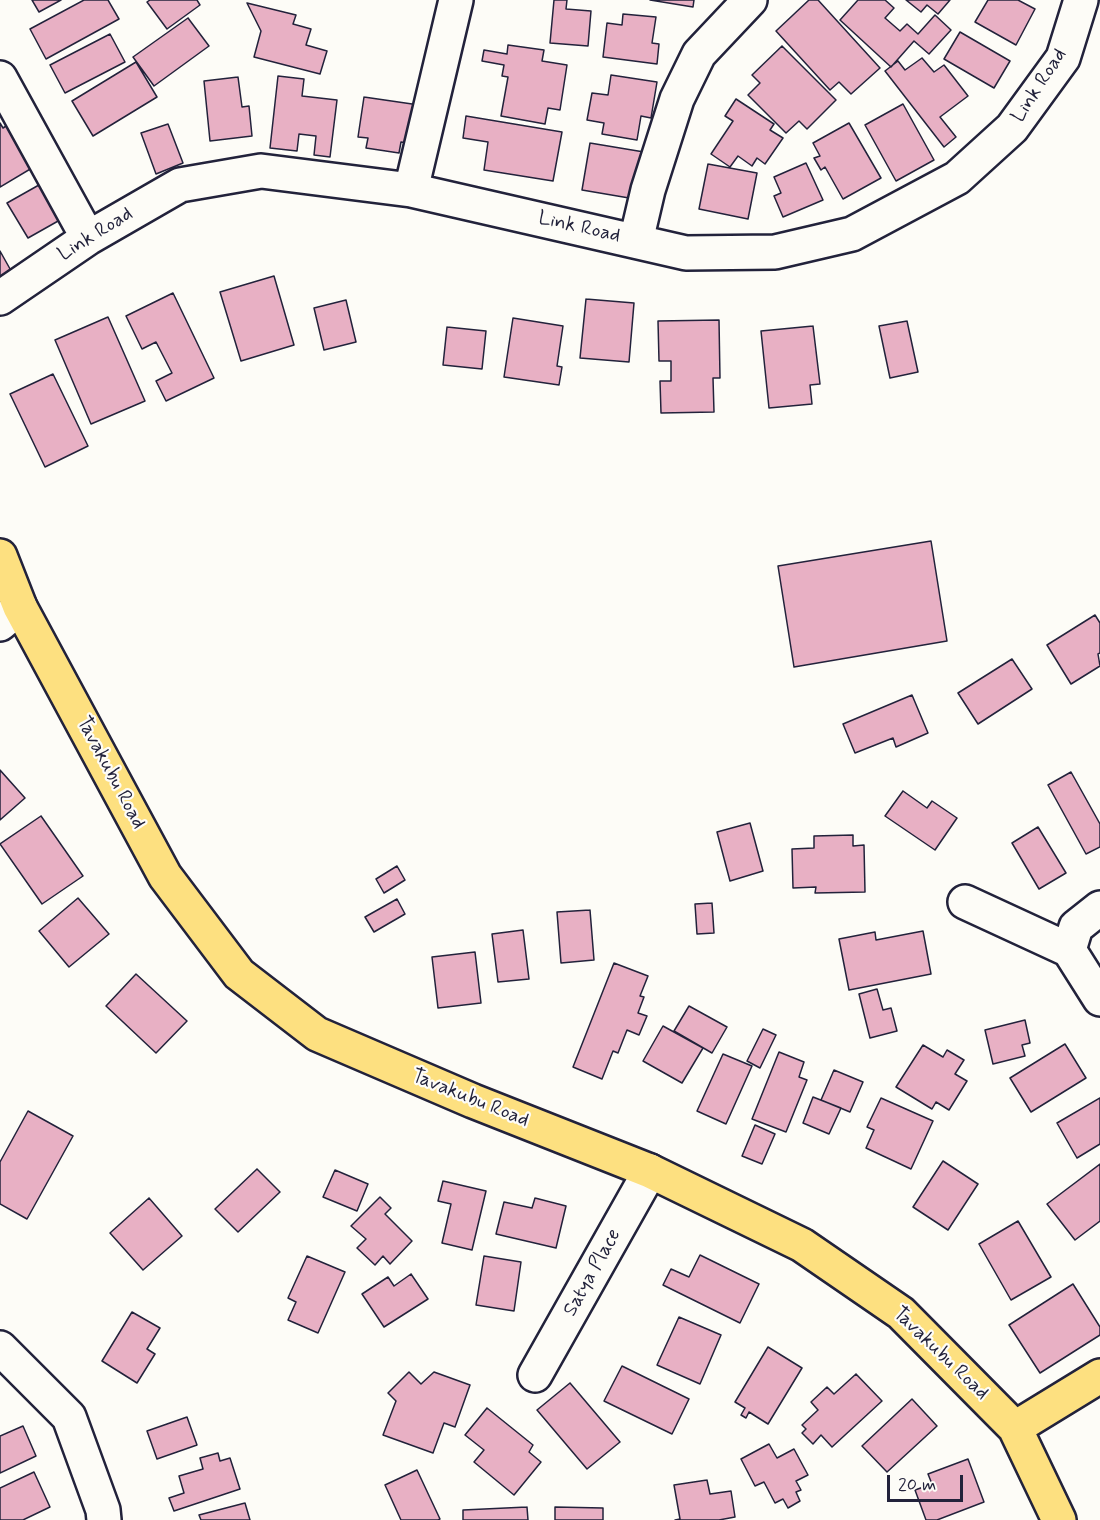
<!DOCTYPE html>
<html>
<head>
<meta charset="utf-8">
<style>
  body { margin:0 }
  #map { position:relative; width:1100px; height:1520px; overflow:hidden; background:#fdfcf7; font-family:Mynerve,sans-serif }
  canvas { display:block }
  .scale { position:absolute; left:887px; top:1475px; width:76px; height:27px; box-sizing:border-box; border:3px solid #22223b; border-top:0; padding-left:8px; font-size:18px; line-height:21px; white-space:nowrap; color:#22223b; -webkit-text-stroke:4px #fdfcf7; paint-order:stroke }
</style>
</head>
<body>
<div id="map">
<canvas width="1100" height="1520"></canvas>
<div class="scale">20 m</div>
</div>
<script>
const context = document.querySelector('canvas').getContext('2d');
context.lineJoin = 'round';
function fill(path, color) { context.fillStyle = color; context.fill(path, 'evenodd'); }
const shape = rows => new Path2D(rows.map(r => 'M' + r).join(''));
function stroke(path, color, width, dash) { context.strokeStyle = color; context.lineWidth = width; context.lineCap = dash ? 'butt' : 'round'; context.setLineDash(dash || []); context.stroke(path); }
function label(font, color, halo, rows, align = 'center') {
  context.font = font + ' Mynerve,sans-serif'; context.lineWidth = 4.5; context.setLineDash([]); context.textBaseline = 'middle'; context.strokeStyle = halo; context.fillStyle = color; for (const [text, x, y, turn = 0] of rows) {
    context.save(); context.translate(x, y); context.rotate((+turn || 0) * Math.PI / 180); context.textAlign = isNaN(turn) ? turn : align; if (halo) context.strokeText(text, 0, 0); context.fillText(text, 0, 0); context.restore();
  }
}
const building = shape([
  [32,0,61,0,39,12,32,0],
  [84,0,108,0,119,19,46,59,30,29,84,0],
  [150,0,197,0,200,5,167,29,147,2,150,0],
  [554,0,567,0,566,9,591,11,588,46,550,43,554,0],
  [650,0,694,0,693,7,650,0],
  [809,0,818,0,880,68,851,94,839,82,830,90,776,31,809,0],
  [858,0,885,0,894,8,885,18,900,31,907,24,918,34,935,15,951,30,929,54,914,41,891,67,840,20,858,0],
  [906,0,950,0,938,14,927,5,921,12,906,0],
  [988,0,1018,0,1035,9,1016,45,975,22,988,0],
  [247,3,296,15,293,24,311,29,306,45,327,51,320,74,254,57,261,31,247,3],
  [623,14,656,17,652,43,659,44,657,64,603,57,607,23,622,25,623,14],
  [188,18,209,46,154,86,133,57,188,18],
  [960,32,1010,61,994,88,944,59,960,32],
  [110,34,125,62,65,93,50,65,110,34],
  [508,45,544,50,542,61,567,65,560,110,548,108,545,124,501,116,508,77,502,76,504,65,482,61,484,50,507,54,508,45],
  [782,46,836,100,807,129,799,121,786,133,748,95,760,83,752,75,782,46],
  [922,58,934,72,944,65,968,96,940,117,956,137,944,147,885,71,898,61,905,70,922,58],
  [136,62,157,97,93,136,72,101,136,62],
  [611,75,657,82,651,118,641,116,637,140,602,134,604,123,587,120,592,93,608,95,611,75],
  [278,76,304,79,302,96,337,100,330,157,314,155,316,136,299,134,297,151,270,148,278,76],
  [238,77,242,107,249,106,252,136,210,141,204,81,238,77],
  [364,97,419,105,413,144,401,142,399,153,366,148,368,138,358,137,364,97],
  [736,99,774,124,770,130,783,138,765,164,757,158,752,166,738,156,730,167,711,154,733,121,725,116,736,99],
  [903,104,934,160,896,181,865,125,903,104],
  [466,116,562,132,553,181,484,170,488,142,463,138,466,116],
  [17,119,42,162,0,187,0,123,3,128,17,119],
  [849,123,881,178,843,199,825,167,821,170,814,158,820,156,813,143,849,123],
  [168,124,183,163,156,174,141,133,168,124],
  [590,143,644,152,635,199,582,190,590,143],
  [806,163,823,200,783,217,774,196,781,193,774,177,806,163],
  [708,164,757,173,748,219,699,209,708,164],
  [46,181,67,216,28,238,7,203,46,181],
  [0,251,14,276,0,283,0,251],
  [274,276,294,345,241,361,220,292,274,276],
  [173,293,214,378,166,401,156,381,172,373,156,342,142,349,126,316,173,293],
  [586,299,634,303,629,362,580,358,586,299],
  [346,300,356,342,324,350,314,308,346,300],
  [108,317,145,401,91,424,55,340,108,317],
  [513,318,563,326,557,366,562,367,559,385,504,377,513,318],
  [719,320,720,378,713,378,714,412,661,413,660,381,671,381,671,361,659,361,658,321,719,320],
  [907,321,918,372,890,378,879,326,907,321],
  [813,326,820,384,810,385,812,404,769,408,761,331,813,326],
  [447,327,486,331,482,369,443,365,447,327],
  [53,374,88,446,45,467,10,394,53,374],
  [931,541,947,641,794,667,778,566,931,541],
  [1095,615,1100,623,1100,653,1098,654,1100,666,1071,684,1047,645,1095,615],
  [1012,659,1032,689,978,724,958,693,1012,659],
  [912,695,928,733,896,747,893,738,855,753,843,724,912,695],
  [0,770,25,798,0,820,0,770],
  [1071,772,1100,824,1100,847,1086,854,1048,785,1071,772],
  [903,791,927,808,932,801,957,818,935,850,885,816,903,791],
  [41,816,83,876,42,904,0,844,41,816],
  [750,823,763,871,730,881,717,832,750,823],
  [1038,827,1066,873,1039,889,1012,843,1038,827],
  [853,835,853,846,864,845,865,892,815,893,816,887,793,888,792,849,814,848,814,836,853,835],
  [397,866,405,880,384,893,376,879,397,866],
  [78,898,109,934,69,967,39,931,78,898],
  [397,899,405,914,374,932,365,917,397,899],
  [712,903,714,933,697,934,695,904,712,903],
  [590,910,594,960,561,963,557,912,590,910],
  [523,930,529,979,498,982,492,934,523,930],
  [923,931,931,974,849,990,839,939,875,932,876,940,923,931],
  [475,952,481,1003,438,1008,432,957,475,952],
  [614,963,648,976,640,996,644,997,638,1013,647,1016,639,1035,627,1030,618,1053,613,1051,602,1079,573,1067,614,963],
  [136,974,187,1021,156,1053,106,1006,136,974],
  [877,989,883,1010,891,1008,897,1031,870,1038,859,994,877,989],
  [689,1006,727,1027,712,1053,674,1031,689,1006],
  [1025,1020,1030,1043,1022,1045,1025,1056,993,1064,985,1030,1025,1020],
  [663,1026,703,1048,682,1083,643,1061,663,1026],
  [763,1029,776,1035,760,1068,747,1061,763,1029],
  [1065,1044,1086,1078,1031,1112,1010,1078,1065,1044],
  [923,1045,943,1057,947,1050,964,1060,955,1074,967,1081,949,1110,936,1102,932,1109,896,1087,923,1045],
  [779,1052,804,1062,799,1077,807,1080,786,1132,752,1119,779,1052],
  [723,1054,752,1066,726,1124,697,1111,723,1054],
  [834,1070,863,1082,850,1112,821,1100,834,1070],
  [813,1097,841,1108,829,1134,803,1123,813,1097],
  [881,1098,933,1121,911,1169,866,1148,874,1130,867,1127,881,1098],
  [1100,1098,1100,1144,1077,1158,1057,1123,1100,1098],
  [28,1111,73,1136,27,1219,0,1204,0,1162,28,1111],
  [755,1125,775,1134,762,1164,742,1156,755,1125],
  [943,1161,978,1184,948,1230,913,1207,943,1161],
  [1100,1164,1100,1221,1075,1240,1047,1204,1100,1164],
  [257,1169,280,1192,238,1232,215,1209,257,1169],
  [335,1170,368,1184,357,1211,323,1197,335,1170],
  [443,1181,486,1191,472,1250,442,1243,451,1204,438,1201,443,1181],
  [380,1197,391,1208,385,1214,412,1241,390,1264,383,1256,375,1265,357,1248,366,1239,351,1226,380,1197],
  [149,1198,182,1236,143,1270,110,1233,149,1198],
  [535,1198,566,1206,556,1248,496,1234,504,1202,532,1208,535,1198],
  [1018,1221,1051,1277,1011,1300,979,1244,1018,1221],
  [700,1255,759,1284,740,1323,663,1285,671,1269,689,1277,700,1255],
  [307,1256,345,1272,318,1333,288,1320,296,1302,288,1298,307,1256],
  [484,1256,521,1262,514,1311,476,1305,484,1256],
  [411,1274,428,1299,384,1327,362,1294,388,1277,394,1286,411,1274],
  [1073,1284,1100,1327,1100,1335,1040,1373,1009,1325,1073,1284],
  [132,1312,160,1328,147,1349,155,1354,137,1383,102,1361,132,1312],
  [679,1317,721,1335,700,1384,657,1365,679,1317],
  [768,1347,802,1368,768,1424,749,1412,746,1418,741,1415,745,1408,735,1402,768,1347],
  [622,1366,689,1399,672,1434,604,1401,622,1366],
  [409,1372,421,1384,434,1372,470,1385,455,1427,444,1423,433,1453,383,1435,396,1401,388,1393,409,1372],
  [856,1374,882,1401,832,1447,821,1435,813,1444,802,1433,806,1429,802,1425,818,1410,811,1402,827,1387,834,1394,856,1374],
  [570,1383,620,1442,587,1469,537,1410,570,1383],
  [912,1399,937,1426,887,1472,862,1446,912,1399],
  [487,1408,533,1445,529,1452,541,1462,514,1495,474,1462,484,1450,465,1435,487,1408],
  [187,1417,197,1445,157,1459,147,1431,187,1417],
  [23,1426,36,1456,0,1473,0,1436,23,1426],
  [769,1444,777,1458,794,1449,808,1475,796,1481,801,1490,796,1492,800,1501,788,1508,783,1499,775,1503,764,1482,755,1486,741,1459,769,1444],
  [218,1453,220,1461,230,1458,240,1489,174,1511,169,1498,184,1493,179,1476,203,1469,200,1458,218,1453],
  [968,1459,984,1502,937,1520,926,1520,915,1490,932,1484,928,1474,968,1459],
  [417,1470,440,1519,438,1520,401,1520,385,1485,417,1470],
  [34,1472,50,1507,23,1520,0,1520,0,1488,34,1472],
  [707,1480,710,1494,731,1491,735,1517,719,1520,675,1520,680,1519,674,1485,707,1480],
  [245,1503,250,1520,201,1520,199,1515,245,1503],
  [527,1507,528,1520,463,1520,463,1510,527,1507],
  [555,1507,603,1508,603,1520,555,1520,555,1507]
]);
const minor = shape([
  [0,78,88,238],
  [411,190,456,0],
  [636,241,648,190,677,99,699,54,750,0],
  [0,298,88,238,180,185,261,171,411,190,686,253,775,252,852,234,957,178,1012,128,1063,58,1081,0],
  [0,624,20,607],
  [965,902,1069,950],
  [1100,908,1076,927,1069,950,1100,999],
  [0,1348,69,1417,103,1510,104,1520],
  [535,1375,650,1171]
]);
const major = shape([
  [0,556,20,607,165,876,239,974,317,1034,473,1101,650,1171,802,1245,901,1313,1015,1428,1059,1520],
  [1015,1428,1100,1376]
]);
const streetNames = [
  ["Link Road",1040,86,-57],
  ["Link Road",579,228,13],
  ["Link Road",96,235,-32],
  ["Tavakubu Road",110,773,62],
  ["Tavakubu Road",470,1099,22],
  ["Satya Place",593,1273,-61],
  ["Tavakubu Road",940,1354,44]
];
fill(building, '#e8b0c4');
stroke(building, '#22223b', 1.5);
stroke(minor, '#22223b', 38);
stroke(major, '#22223b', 38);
stroke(minor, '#fdfcf7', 33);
stroke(major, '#fde080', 33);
label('20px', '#22223b', '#fdfcf7', streetNames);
</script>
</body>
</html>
